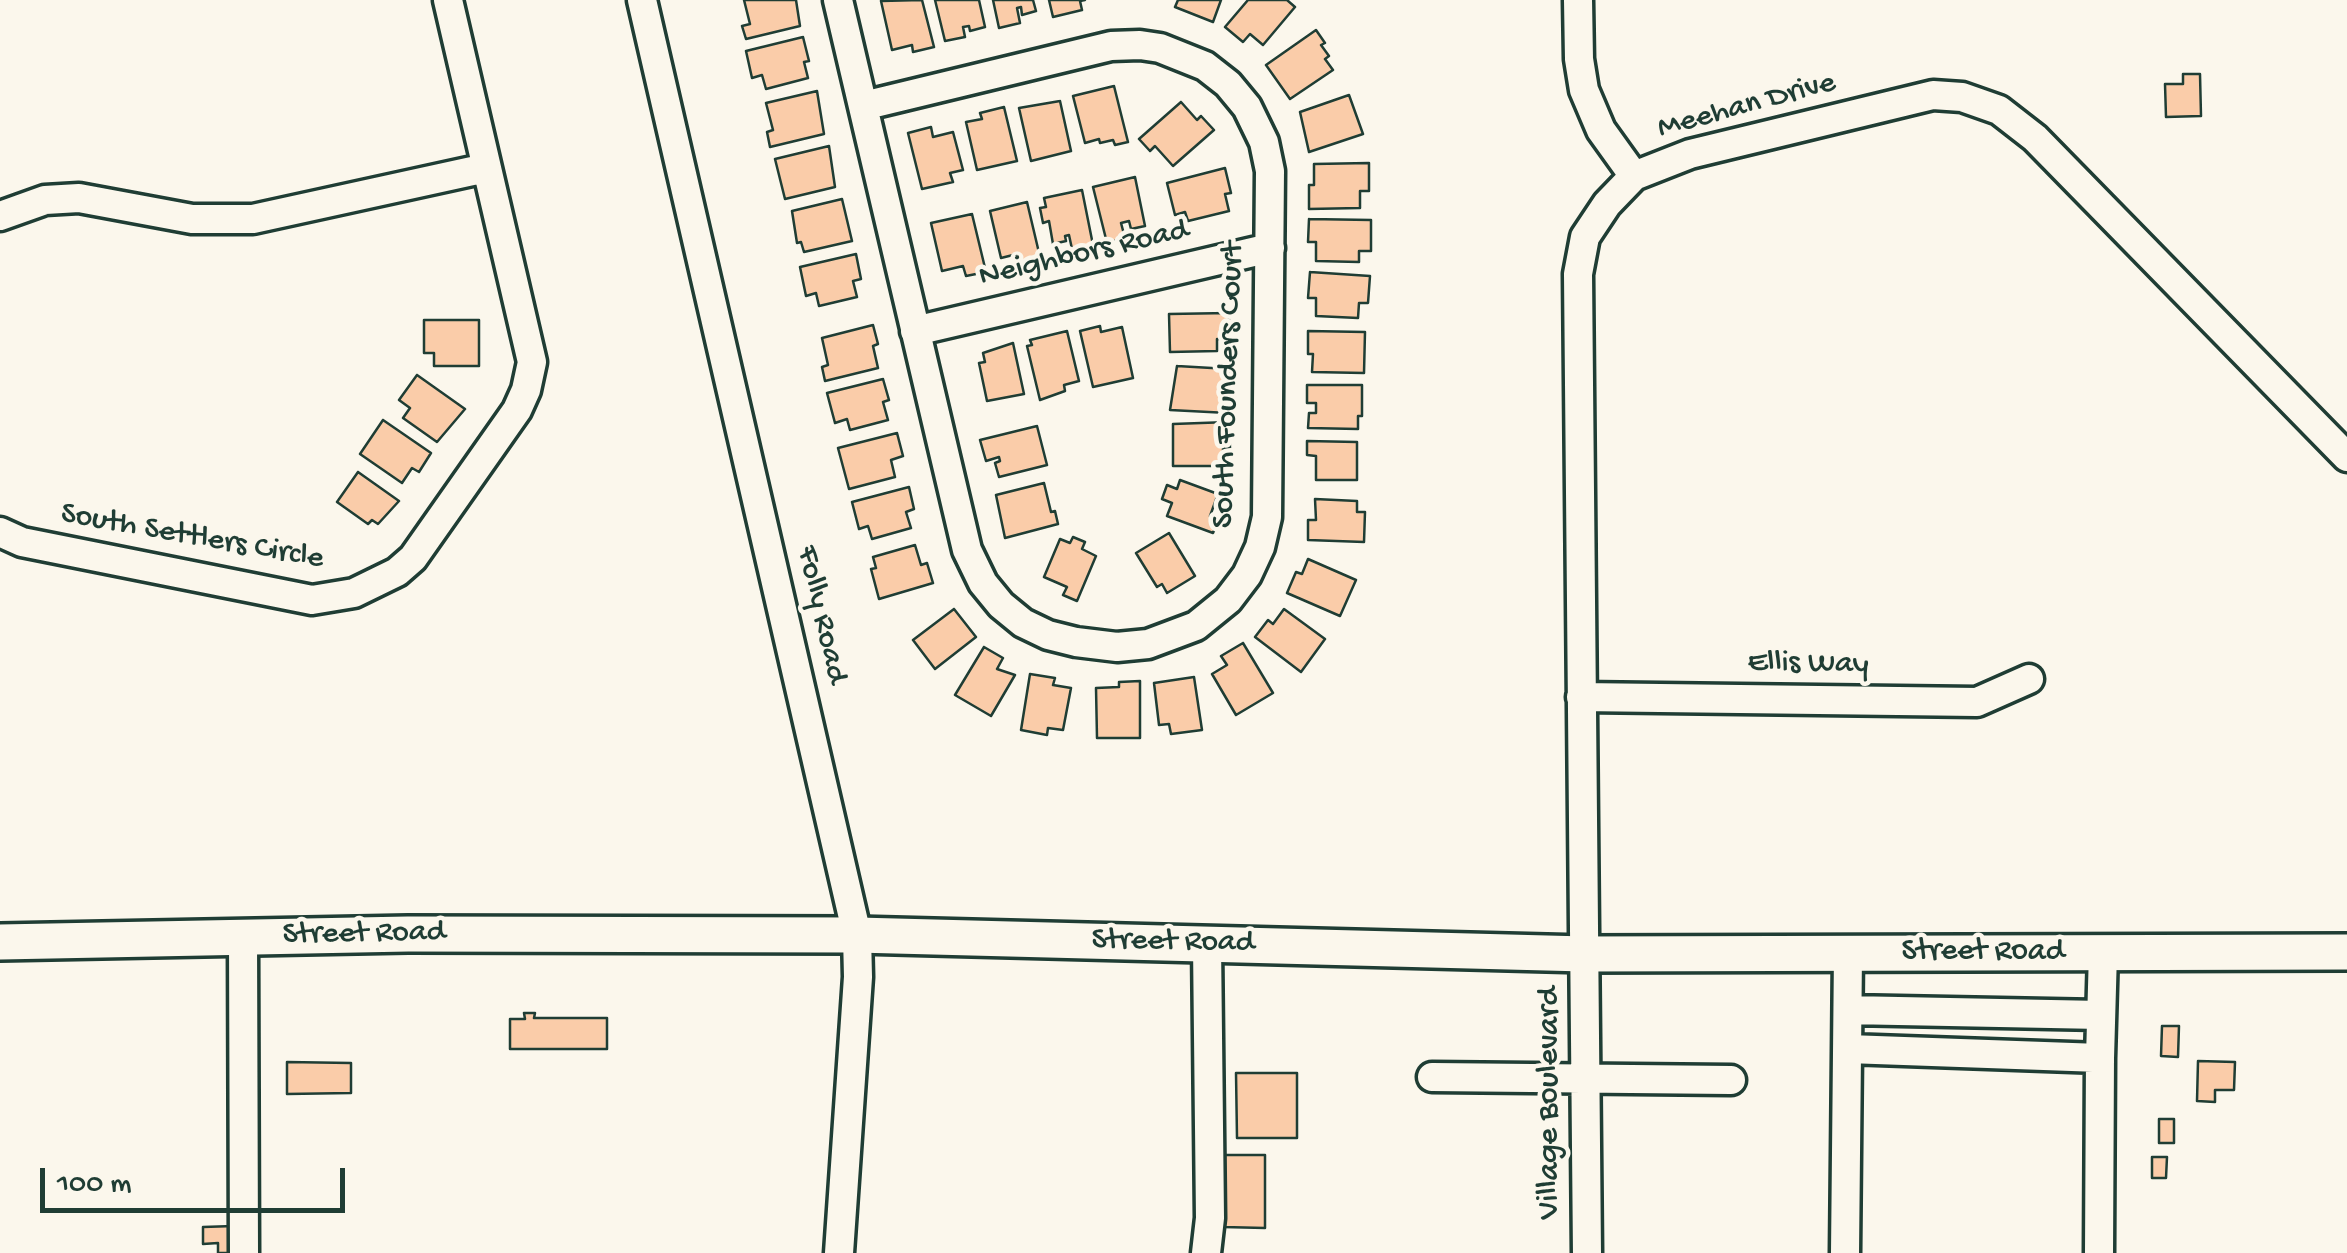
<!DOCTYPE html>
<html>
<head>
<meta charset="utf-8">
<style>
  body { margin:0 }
  #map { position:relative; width:2347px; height:1253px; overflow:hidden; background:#fbf7ec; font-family:"Gochi Hand",sans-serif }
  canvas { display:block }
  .scale { position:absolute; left:40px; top:1168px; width:305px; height:45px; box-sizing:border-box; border:5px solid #1f3d34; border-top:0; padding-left:12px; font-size:30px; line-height:35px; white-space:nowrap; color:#1f3d34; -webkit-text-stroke:8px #fbf7ec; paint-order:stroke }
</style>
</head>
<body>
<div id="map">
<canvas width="2347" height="1253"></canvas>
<div class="scale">100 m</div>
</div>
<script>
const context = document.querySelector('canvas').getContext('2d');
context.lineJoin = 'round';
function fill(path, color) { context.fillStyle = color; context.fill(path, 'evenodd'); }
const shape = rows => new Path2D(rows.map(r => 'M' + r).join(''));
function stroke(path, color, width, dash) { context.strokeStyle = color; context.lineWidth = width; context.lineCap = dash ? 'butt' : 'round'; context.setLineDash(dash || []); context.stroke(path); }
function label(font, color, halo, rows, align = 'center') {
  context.font = font + ' "Gochi Hand",sans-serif'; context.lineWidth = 9; context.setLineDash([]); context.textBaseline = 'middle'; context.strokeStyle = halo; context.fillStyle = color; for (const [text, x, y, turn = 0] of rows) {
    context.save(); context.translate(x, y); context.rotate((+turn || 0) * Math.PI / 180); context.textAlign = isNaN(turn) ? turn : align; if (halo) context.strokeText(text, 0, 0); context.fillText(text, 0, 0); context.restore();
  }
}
const building = shape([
  [744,0,796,0,800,26,746,39,742,26,750,24,744,0],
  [922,0,934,47,913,52,912,45,892,50,881,1,922,0],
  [935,0,979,0,985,27,970,31,969,26,963,27,965,37,945,41,935,0],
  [993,0,1033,0,1036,11,1022,15,1021,7,1017,8,1020,23,999,28,993,0],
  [1049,0,1085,0,1080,1,1082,10,1053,17,1049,0],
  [1178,0,1221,0,1213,22,1175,7,1178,0],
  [1248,0,1287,0,1295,7,1263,45,1250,34,1243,42,1225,27,1248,0],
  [1316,30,1325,43,1321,45,1329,56,1325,59,1333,70,1290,99,1266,65,1316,30],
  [803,37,809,61,804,62,808,78,766,89,762,75,752,78,746,51,803,37],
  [2183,74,2200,74,2201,116,2166,117,2165,84,2183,84,2183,74],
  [1114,86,1128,142,1115,145,1113,140,1100,143,1099,139,1085,143,1073,96,1114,86],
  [817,91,824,134,770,147,767,132,773,130,766,103,817,91],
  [1349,95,1363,134,1309,152,1300,112,1349,95],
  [1060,101,1071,151,1031,161,1019,108,1060,101],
  [1181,102,1197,120,1201,116,1214,130,1173,166,1155,146,1150,151,1139,139,1181,102],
  [1004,107,1017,161,977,170,966,122,982,119,980,113,1004,107],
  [931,127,933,137,953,132,963,170,950,173,953,182,922,189,908,133,931,127],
  [829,146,835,187,785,199,775,159,829,146],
  [1369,163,1369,191,1360,191,1360,208,1309,209,1309,185,1314,185,1314,164,1369,163],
  [1225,168,1231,193,1225,194,1229,211,1188,221,1185,212,1175,215,1167,183,1225,168],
  [1135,177,1145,226,1131,229,1129,221,1121,223,1125,238,1107,243,1093,187,1135,177],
  [1082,190,1093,245,1072,249,1069,235,1065,236,1066,241,1053,244,1049,221,1043,223,1040,208,1046,207,1044,198,1082,190],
  [842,199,852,241,804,252,801,242,797,243,792,211,842,199],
  [1027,202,1040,257,1019,262,1017,254,1001,258,990,211,1027,202],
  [972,214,986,272,966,276,963,266,942,271,931,223,972,214],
  [1309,219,1371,220,1371,251,1359,251,1359,262,1316,261,1316,242,1308,242,1309,219],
  [856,254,861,279,853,281,857,297,819,306,816,293,806,296,800,267,856,254],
  [1310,272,1370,276,1368,303,1359,303,1358,318,1316,316,1316,298,1308,298,1310,272],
  [1229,313,1229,339,1217,339,1217,351,1170,352,1169,314,1229,313],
  [424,320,479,320,479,366,434,366,434,353,424,353,424,320],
  [873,325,878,344,873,346,878,368,825,381,822,367,828,365,822,338,873,325],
  [1100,326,1101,332,1122,327,1133,378,1093,387,1080,331,1100,326],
  [1067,331,1079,381,1064,385,1065,391,1040,400,1027,346,1032,345,1030,340,1067,331],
  [1308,331,1365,332,1364,373,1312,372,1313,354,1308,354,1308,331],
  [1013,343,1024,394,987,401,979,363,985,362,983,353,1013,343],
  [1177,366,1229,369,1228,413,1170,410,1177,366],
  [417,375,465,409,437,442,403,418,410,408,399,400,417,375],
  [883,379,889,400,883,402,888,420,850,430,847,419,835,423,827,393,883,379],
  [1307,385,1362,385,1362,416,1358,416,1358,429,1308,428,1309,413,1316,413,1316,403,1307,403,1307,385],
  [383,420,431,453,419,472,412,468,402,483,360,454,383,420],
  [1229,422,1230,448,1223,448,1223,466,1173,466,1173,424,1229,422],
  [1037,426,1047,465,999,477,995,463,1000,461,999,457,986,461,980,440,1037,426],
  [897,433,903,456,891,460,895,477,849,489,838,448,897,433],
  [1307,441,1357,442,1357,480,1316,480,1316,456,1307,455,1307,441],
  [358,472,399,501,378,524,372,520,368,524,337,502,358,472],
  [1180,480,1218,494,1210,516,1219,519,1213,533,1167,516,1172,503,1162,499,1167,485,1177,489,1180,480],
  [1044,483,1051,512,1055,511,1058,524,1005,538,996,495,1044,483],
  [909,487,914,509,906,512,911,528,872,539,868,526,859,529,852,502,909,487],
  [1315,499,1357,501,1357,512,1365,512,1364,542,1308,540,1308,520,1316,520,1315,499],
  [1169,533,1195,576,1167,593,1162,584,1157,587,1136,553,1169,533],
  [1073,537,1085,542,1082,549,1096,556,1077,601,1063,595,1067,587,1044,577,1060,539,1070,543,1073,537],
  [915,545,921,565,927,563,933,583,879,599,871,569,876,568,873,557,915,545],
  [1308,559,1356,580,1340,616,1287,593,1296,572,1302,574,1308,559],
  [954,609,976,637,935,669,913,640,954,609],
  [1284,609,1325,639,1301,672,1255,637,1268,620,1273,624,1284,609],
  [1243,643,1273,693,1236,715,1212,674,1227,665,1221,656,1243,643],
  [984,647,1003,658,997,669,1015,675,991,716,955,695,984,647],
  [1030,674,1055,678,1053,685,1071,688,1063,730,1048,728,1047,735,1021,730,1030,674],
  [1194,677,1202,730,1171,734,1169,724,1159,725,1154,683,1194,677],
  [1140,681,1140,738,1097,738,1096,688,1119,687,1119,682,1140,681],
  [524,1013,535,1013,534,1018,607,1018,607,1049,510,1049,510,1019,525,1019,524,1013],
  [2162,1026,2179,1026,2178,1057,2161,1056,2162,1026],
  [2198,1061,2235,1062,2234,1090,2215,1090,2215,1102,2197,1101,2198,1061],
  [287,1062,351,1063,351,1093,287,1094,287,1062],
  [1236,1073,1297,1073,1297,1138,1237,1138,1236,1073],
  [2159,1119,2174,1119,2174,1143,2159,1143,2159,1119],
  [1223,1155,1265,1155,1265,1228,1223,1227,1223,1155],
  [2152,1157,2167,1157,2166,1178,2152,1178,2152,1157],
  [234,1226,235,1253,218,1253,218,1243,203,1244,203,1227,234,1226]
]);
const minor = shape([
  [642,0,857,935,858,977,839,1253],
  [838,0,967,550,983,583,1001,605,1023,623,1048,635,1076,642,1117,647,1148,644,1196,626,1228,600,1247,575,1260,547,1267,517,1270,171,1264,142,1247,107,1228,84,1205,66,1160,48,1140,45,1111,46,863,106],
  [1578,0,1579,59,1584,90,1601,130,1634,176],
  [0,216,45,200,79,198,192,219,253,219,486,168],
  [915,331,1270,248],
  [0,532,22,542,312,600,354,593,397,572,413,558,517,410,526,390,532,362,448,0],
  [1581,697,1977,702,2029,679],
  [243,937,244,1253],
  [1848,1010,2101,1015],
  [1848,1049,2100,1058,2103,952],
  [1432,1077,1731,1080],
  [1206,1253,1210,1218,1207,944],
  [1587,1253,1578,274,1585,237,1607,204,1634,176,1690,154,1933,95,1962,97,1999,110,2035,138,2347,457],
  [1845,1253,1848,953],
  [2099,1253,2100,1058]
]);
const major = shape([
  [0,942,408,934,857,935,1585,954,2347,952]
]);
const streetNames = [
  ["Meehan Drive",1747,107,-15],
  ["Neighbors Road",1084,255,-13],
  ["South Founders Court",1230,385,-88],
  ["South Settlers Circle",192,538,10],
  ["Folly Road",820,615,77],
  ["Ellis Way",1808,665,1],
  ["Street Road",364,935,-1],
  ["Street Road",1173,943,1],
  ["Street Road",1983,953],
  ["Village Boulevard",1551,1103,-90]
];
fill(building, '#facca9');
stroke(building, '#1f3d34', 2.5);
stroke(minor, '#1f3d34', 35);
stroke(major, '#1f3d34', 42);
stroke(minor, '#fbf7ec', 28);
stroke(major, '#fbf7ec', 35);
label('32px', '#1f3d34', '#fbf7ec', streetNames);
</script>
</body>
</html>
